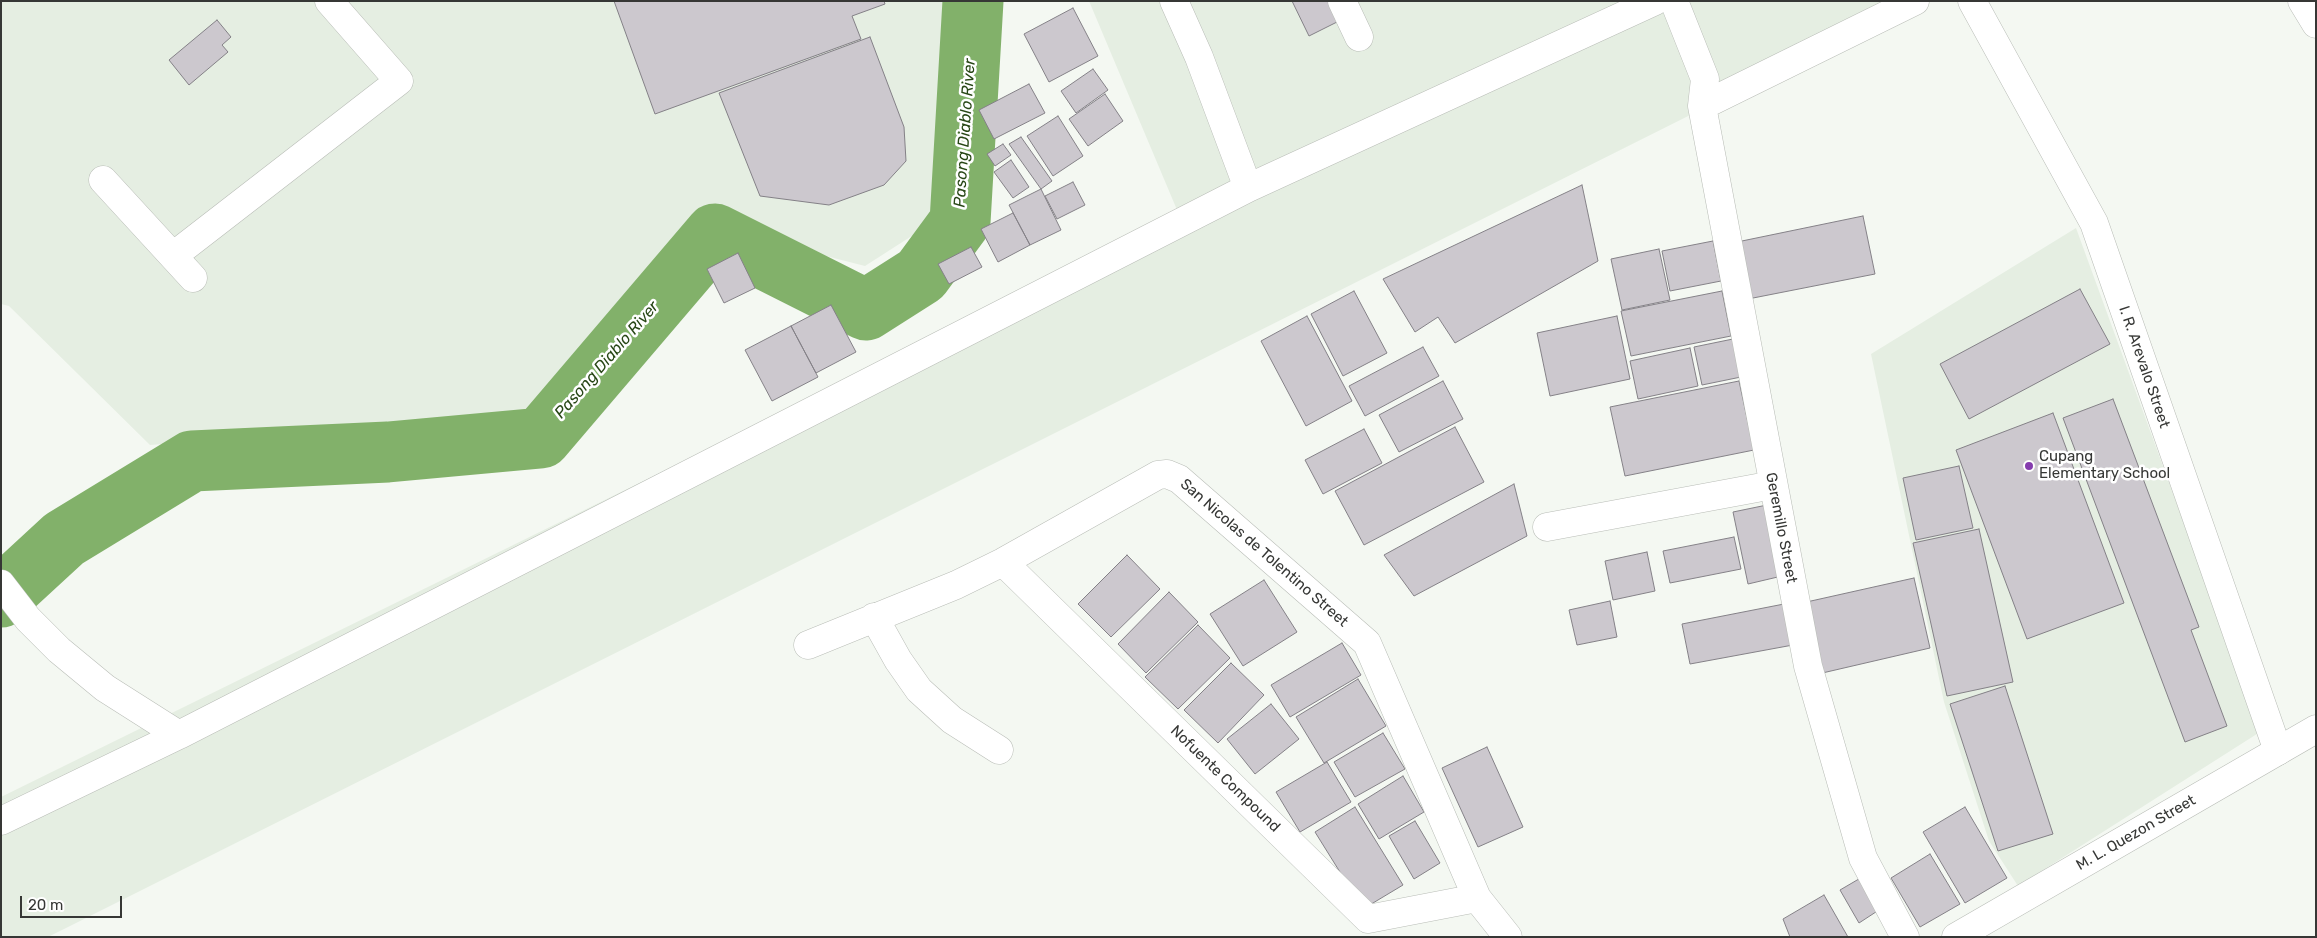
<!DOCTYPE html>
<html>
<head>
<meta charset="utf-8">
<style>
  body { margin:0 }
  #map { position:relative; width:2317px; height:938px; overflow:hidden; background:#f4f8f2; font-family:Rubik,sans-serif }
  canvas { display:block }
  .frame { position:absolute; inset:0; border:2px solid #363735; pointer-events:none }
  .scale { position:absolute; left:20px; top:896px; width:102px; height:22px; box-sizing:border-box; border:2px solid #363735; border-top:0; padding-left:6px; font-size:15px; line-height:18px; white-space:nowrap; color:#363735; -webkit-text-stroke:4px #fff; paint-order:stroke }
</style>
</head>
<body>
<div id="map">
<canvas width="2317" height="938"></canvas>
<div class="frame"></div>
<div class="scale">20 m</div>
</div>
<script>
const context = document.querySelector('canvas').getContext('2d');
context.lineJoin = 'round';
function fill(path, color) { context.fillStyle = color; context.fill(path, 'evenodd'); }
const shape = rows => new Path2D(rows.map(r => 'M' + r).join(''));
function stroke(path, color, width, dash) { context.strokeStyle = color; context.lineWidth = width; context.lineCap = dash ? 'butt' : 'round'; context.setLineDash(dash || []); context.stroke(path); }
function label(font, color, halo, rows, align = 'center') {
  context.font = font + ' Rubik,sans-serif'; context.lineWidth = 5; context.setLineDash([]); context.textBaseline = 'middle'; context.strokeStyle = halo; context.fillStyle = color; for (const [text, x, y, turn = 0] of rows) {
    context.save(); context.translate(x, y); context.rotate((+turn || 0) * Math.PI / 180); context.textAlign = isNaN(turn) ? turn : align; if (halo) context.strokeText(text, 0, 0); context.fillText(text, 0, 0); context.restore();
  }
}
const built = shape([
  [1,1,956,1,956,27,932,223,865,266,693,222,533,415,150,445,9,306,1,304],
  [1089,1,1918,1,48,937,1,937,1,797,1180,217],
  [2076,228,2260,732,2018,886,1989,841,1944,702,1871,354]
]);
const river = shape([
  [1,597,64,539,192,461,388,452,541,438,715,234,866,310,921,275,960,222,973,1]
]);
const building = shape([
  [614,1,884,1,885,4,852,16,861,39,655,114,614,1],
  [1292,1,1334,1,1343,19,1309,36,1292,1],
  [1073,8,1098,56,1049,82,1024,34,1073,8],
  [217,20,231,37,222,45,228,52,189,85,169,60,217,20],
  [870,37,904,127,906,161,884,185,829,205,760,196,719,93,870,37],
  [1093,69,1108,90,1076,113,1061,91,1093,69],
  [1029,84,1045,113,994,139,979,110,1029,84],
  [1105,94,1123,121,1088,146,1069,119,1105,94],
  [1058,116,1083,156,1053,176,1027,136,1058,116],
  [1021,137,1052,181,1041,189,1009,144,1021,137],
  [1003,144,1011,155,995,166,987,154,1003,144],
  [1011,160,1029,187,1013,198,994,172,1011,160],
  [1073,182,1085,205,1057,219,1045,196,1073,182],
  [1582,185,1598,261,1455,343,1438,317,1415,332,1383,279,1582,185],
  [1041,189,1061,230,1030,245,1009,205,1041,189],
  [1013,213,1030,245,998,262,981,229,1013,213],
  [1863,216,1875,274,1748,299,1737,242,1863,216],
  [1713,241,1721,281,1670,291,1662,251,1713,241],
  [971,247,982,267,949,284,938,264,971,247],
  [1659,249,1670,300,1622,310,1611,259,1659,249],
  [738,253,755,288,724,303,707,269,738,253],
  [2080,289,2110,344,1969,419,1940,364,2080,289],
  [1354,291,1387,353,1343,376,1311,314,1354,291],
  [1722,291,1731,336,1631,356,1621,311,1722,291],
  [831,305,856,352,816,373,791,326,831,305],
  [1307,316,1352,401,1306,426,1261,341,1307,316],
  [1617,316,1630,379,1550,396,1537,333,1617,316],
  [791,326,818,377,772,401,745,350,791,326],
  [1733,339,1741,377,1702,385,1694,347,1733,339],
  [1423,347,1439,376,1365,416,1349,386,1423,347],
  [1690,348,1698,386,1638,399,1630,361,1690,348],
  [1443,381,1463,419,1399,452,1379,415,1443,381],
  [1739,381,1754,450,1625,476,1610,407,1739,381],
  [2113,399,2199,627,2191,630,2227,726,2185,742,2063,418,2113,399],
  [2053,413,2124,603,2027,639,1956,450,2053,413],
  [1455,427,1484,482,1364,545,1335,491,1455,427],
  [1364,429,1382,463,1323,494,1305,460,1364,429],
  [1959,466,1973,528,1916,540,1903,478,1959,466],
  [1514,484,1527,536,1414,596,1384,555,1514,484],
  [1767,505,1782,576,1748,584,1733,512,1767,505],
  [1979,529,2013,682,1947,696,1913,543,1979,529],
  [1734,537,1741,569,1670,583,1663,551,1734,537],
  [1647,552,1655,591,1613,600,1605,561,1647,552],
  [1127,555,1160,589,1111,637,1078,604,1127,555],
  [1914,578,1930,648,1818,674,1802,603,1914,578],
  [1264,580,1297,632,1243,666,1210,614,1264,580],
  [1169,592,1198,622,1146,673,1118,644,1169,592],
  [1610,601,1617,637,1577,645,1569,610,1610,601],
  [1784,604,1793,645,1690,664,1682,624,1784,604],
  [1198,625,1230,658,1178,709,1145,677,1198,625],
  [1342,643,1361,675,1290,717,1271,685,1342,643],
  [1231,663,1264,695,1218,743,1184,710,1231,663],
  [1358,679,1386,726,1324,763,1296,717,1358,679],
  [2005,686,2053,834,1998,851,1950,704,2005,686],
  [1271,704,1299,739,1255,774,1227,739,1271,704],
  [1383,733,1405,769,1355,797,1334,762,1383,733],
  [1487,747,1523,827,1478,847,1442,768,1487,747],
  [1327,762,1351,802,1300,832,1276,792,1327,762],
  [1403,776,1424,812,1379,839,1358,804,1403,776],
  [1355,807,1403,885,1363,909,1315,832,1355,807],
  [1965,807,2007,878,1965,903,1923,832,1965,807],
  [1415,821,1440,863,1414,879,1389,836,1415,821],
  [1930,854,1960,904,1920,927,1891,878,1930,854],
  [1864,876,1882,908,1859,923,1840,890,1864,876],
  [1824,895,1848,937,1790,937,1783,919,1824,895]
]);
const minor = shape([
  [1174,1,1199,57,1248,188],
  [1342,1,1359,37],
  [1674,1,1705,79,1702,106,1808,666,1863,858,1905,937],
  [1972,1,2094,223,2278,751],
  [2302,1,2316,24],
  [1702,106,1915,1],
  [103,180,193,278],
  [173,256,399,81,329,1],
  [1547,527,1773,485],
  [1003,562,1368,919,1477,898],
  [1,584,28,619,59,650,105,688,179,735],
  [874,617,898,660,919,690,952,720,999,750],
  [808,645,956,585,1003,562,1158,475,1167,474,1179,479,1367,643,1477,898,1508,937],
  [1,821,179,735,1248,188,1655,1]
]);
const major = shape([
  [1956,937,2316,729]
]);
const markers = [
  [2029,466,5,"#853cae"]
];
const streetNames = [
  ["I. R. Arevalo Street",2144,367,71],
  ["Geremillo Street",1781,528,79],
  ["San Nicolas de Tolentino Street",1264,553,41],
  ["Nofuente Compound",1225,779,44],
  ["M. L. Quezon Street",2136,833,-30]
];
const poiNames = [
  ["Cupang",2039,457],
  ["Elementary School",2039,474]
];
const waterNames = [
  ["Pasong Diablo River",965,133,-86],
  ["Pasong Diablo River",607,360,-49]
];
fill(built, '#e5eee2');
stroke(river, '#82b16a', 61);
fill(building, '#ccc8ce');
stroke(building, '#848187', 1);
stroke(minor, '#b9bdb7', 29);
stroke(major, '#b9bdb7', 29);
stroke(minor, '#fff', 28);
stroke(major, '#fff', 28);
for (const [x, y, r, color] of markers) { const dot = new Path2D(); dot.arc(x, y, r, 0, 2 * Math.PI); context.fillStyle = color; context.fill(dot); stroke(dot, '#fff', 2); }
label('15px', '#363735', '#fff', streetNames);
label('15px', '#363735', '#fff', poiNames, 'left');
label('italic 16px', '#284716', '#fff', waterNames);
</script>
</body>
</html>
